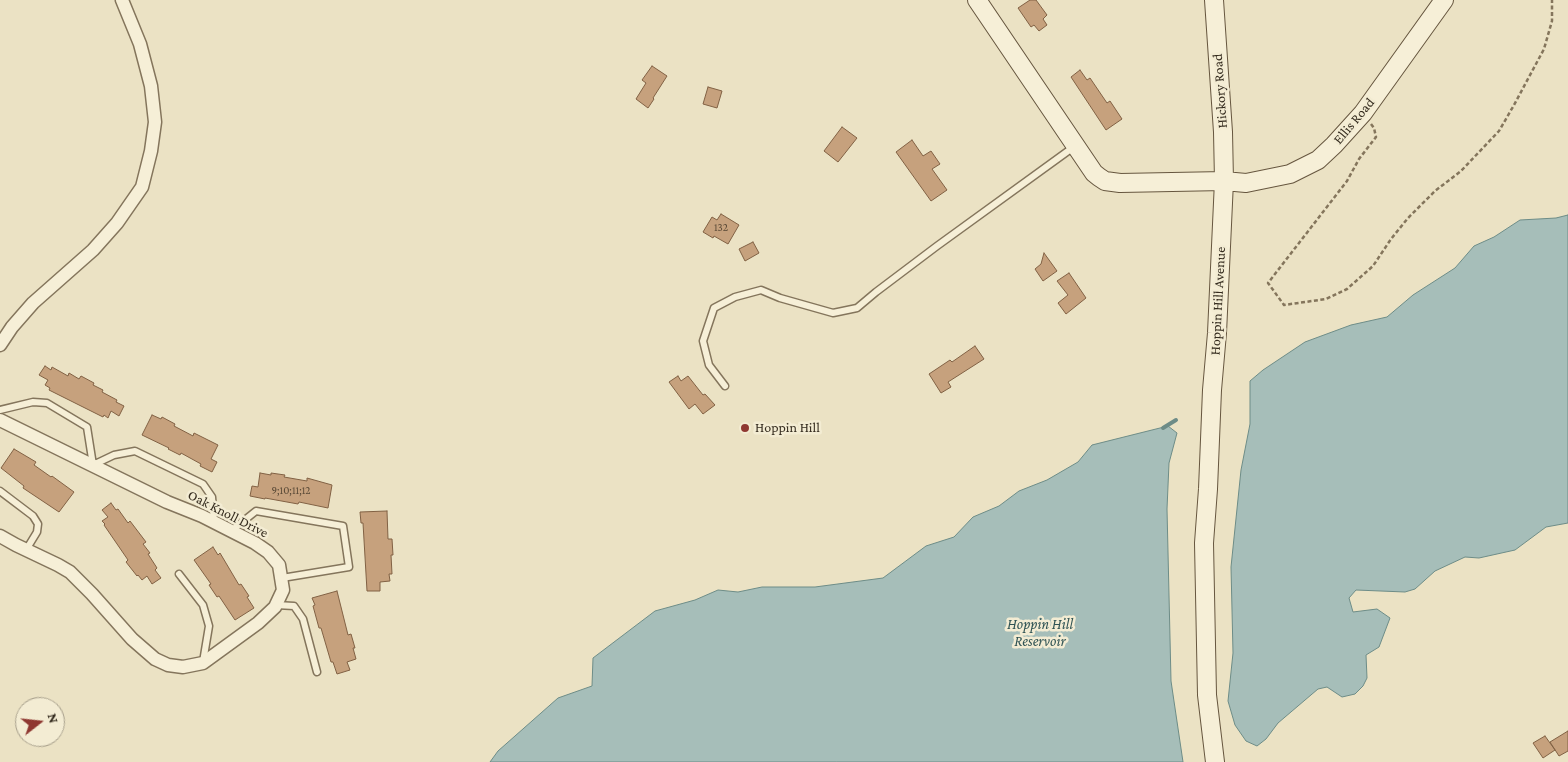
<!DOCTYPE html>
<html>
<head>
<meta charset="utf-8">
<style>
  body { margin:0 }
  #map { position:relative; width:1568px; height:762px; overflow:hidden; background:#ebe2c4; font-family:"Crimson Pro",serif }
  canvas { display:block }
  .north { position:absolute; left:15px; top:697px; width:50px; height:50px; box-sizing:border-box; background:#f3ecd3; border:1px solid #a79f8b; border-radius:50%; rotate:74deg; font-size:14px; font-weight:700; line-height:20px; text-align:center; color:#352c1f }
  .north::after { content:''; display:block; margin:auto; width:18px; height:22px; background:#8f3831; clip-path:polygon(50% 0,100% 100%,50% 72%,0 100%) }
</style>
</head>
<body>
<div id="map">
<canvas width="1568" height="762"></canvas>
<div class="north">N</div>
</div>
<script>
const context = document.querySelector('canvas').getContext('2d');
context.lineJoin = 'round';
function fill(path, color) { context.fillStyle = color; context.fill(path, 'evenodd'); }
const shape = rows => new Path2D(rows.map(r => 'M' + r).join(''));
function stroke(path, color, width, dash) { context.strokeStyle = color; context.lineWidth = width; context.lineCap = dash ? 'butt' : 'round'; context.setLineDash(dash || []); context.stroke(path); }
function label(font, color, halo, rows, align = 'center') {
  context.font = font + ' "Crimson Pro",serif'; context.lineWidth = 5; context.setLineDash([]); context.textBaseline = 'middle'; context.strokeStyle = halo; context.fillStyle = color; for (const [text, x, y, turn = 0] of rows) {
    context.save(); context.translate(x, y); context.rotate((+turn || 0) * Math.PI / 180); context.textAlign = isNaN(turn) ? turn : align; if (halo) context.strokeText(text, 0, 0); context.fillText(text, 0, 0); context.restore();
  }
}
const water = shape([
  [1568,215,1568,523,1546,527,1515,550,1479,558,1465,557,1435,571,1415,589,1405,592,1356,590,1349,598,1353,612,1377,609,1390,618,1379,647,1366,655,1367,678,1363,686,1355,694,1342,697,1327,687,1318,689,1278,723,1266,739,1257,746,1246,741,1235,725,1228,701,1233,653,1231,567,1241,470,1250,424,1250,381,1263,370,1305,342,1351,325,1387,317,1413,295,1455,268,1474,246,1494,237,1520,220,1556,218,1568,215],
  [1168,426,1177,433,1169,463,1167,509,1171,681,1183,762,490,762,498,751,558,698,592,686,593,658,655,611,695,600,718,590,738,592,762,587,815,587,883,578,926,546,954,537,973,517,999,506,1019,491,1047,480,1078,462,1092,445,1168,426]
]);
const stream = shape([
  [1163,428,1176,420]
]);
const building = shape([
  [1030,0,1036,0,1047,15,1043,19,1047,25,1039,31,1034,25,1031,27,1018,8,1030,0],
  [652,66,667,76,653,98,654,99,648,108,636,99,646,83,642,80,652,66],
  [1080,70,1087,80,1090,78,1107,103,1110,101,1122,119,1106,130,1071,77,1080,70],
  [708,87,722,91,717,108,703,104,708,87],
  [842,127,857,138,838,162,824,151,842,127],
  [912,140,923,156,931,151,940,164,932,169,947,190,931,201,896,152,912,140],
  [721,214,739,225,728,244,714,236,713,238,703,232,712,217,717,220,721,214],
  [753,242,759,253,745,261,739,249,753,242],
  [1044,253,1057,271,1043,281,1035,269,1041,264,1044,253],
  [1069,273,1086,298,1066,314,1058,303,1068,295,1057,281,1069,273],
  [975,346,984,359,948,382,951,387,941,393,929,374,950,360,952,362,975,346],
  [45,366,51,370,52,367,68,376,69,373,79,379,81,376,94,383,93,385,103,390,102,392,117,400,116,402,124,406,119,416,111,411,108,418,104,415,103,417,49,390,50,388,45,385,48,380,39,375,45,366],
  [678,376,681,381,688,376,703,395,705,394,715,405,703,414,695,404,689,409,669,382,678,376],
  [152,415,161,419,162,417,175,424,174,426,193,436,194,433,218,445,211,459,217,462,212,472,200,466,201,464,181,453,180,455,168,449,169,448,142,435,152,415],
  [14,449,36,462,34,465,51,477,52,476,74,492,59,512,23,488,24,486,1,468,14,449],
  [260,473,271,475,271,473,285,475,284,477,307,481,307,478,332,485,328,508,299,502,298,504,265,498,265,499,250,496,252,486,258,487,260,473],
  [111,503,116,510,118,509,128,523,130,521,146,542,143,544,150,553,148,554,157,568,155,570,161,578,152,584,147,576,142,580,138,575,137,576,126,562,128,560,104,525,105,524,102,521,108,517,102,510,111,503],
  [387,511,388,539,392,539,393,555,391,555,392,574,389,574,390,581,380,582,380,591,367,591,363,523,361,523,360,512,387,511],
  [213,547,218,555,220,553,239,585,241,584,249,596,247,597,254,608,235,620,219,596,217,597,209,585,211,584,194,560,213,547],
  [337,591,348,635,351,634,355,648,353,648,356,659,347,662,350,670,337,674,333,662,331,662,321,628,319,628,313,606,315,605,312,598,337,591],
  [1568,731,1568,751,1559,756,1550,742,1568,731],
  [1545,736,1555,750,1543,758,1533,743,1545,736]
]);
const path = shape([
  [1371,124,1374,128,1376,137,1359,159,1347,181,1268,283,1284,305,1326,299,1347,289,1373,266,1391,239,1408,218,1435,191,1461,171,1499,131,1514,105,1544,49,1552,21,1552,0]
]);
const lane = shape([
  [725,386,709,365,703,341,714,308,735,297,761,290,780,298,833,313,857,308,876,292,937,246,1075,146],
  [0,410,33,402,47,403,87,427,93,465,114,455,135,451,203,484,212,497,214,522],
  [0,491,33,516,38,524,37,532,26,550],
  [231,531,256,511,343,526,349,567,282,578],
  [179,574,203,605,209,626,203,662],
  [276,605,294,606,303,619,317,672]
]);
const street = shape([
  [0,345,12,327,33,303,93,250,117,223,142,187,151,151,155,122,151,86,140,44,122,0],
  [0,420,167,502,202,516,255,543,268,552,279,565,283,590,275,607,258,623,203,663,183,667,168,665,155,659,132,639,92,594,70,572,58,565,16,545,0,536]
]);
const secondary = shape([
  [977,0,1094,173,1099,177,1105,181,1120,183,1224,181,1246,183,1290,174,1318,160,1334,145,1363,113,1444,0],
  [1214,0,1223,132,1224,181,1217,333,1212,390,1208,489,1204,543,1207,695,1215,762]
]);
const markers = [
  [745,428,5,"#8f3831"]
];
const numberNames = [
  ["132",721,228],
  ["9;10;11;12",291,491]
];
const streetNames = [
  ["Hickory Road",1220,91,-94],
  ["Ellis Road",1354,121,-50],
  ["Hoppin Hill Avenue",1218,301,-87],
  ["Oak Knoll Drive",228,514,27]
];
const poiNames = [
  ["Hoppin Hill",755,428]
];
const waterNames = [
  ["Hoppin Hill",1040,624],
  ["Reservoir",1040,641]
];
fill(water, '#a6beb9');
stroke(water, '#6d8c87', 1);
stroke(stream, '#6d8c87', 4);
fill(building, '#c6a17d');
stroke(building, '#816144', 1);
stroke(lane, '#84755c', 9);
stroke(street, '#84755c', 15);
stroke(secondary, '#66563f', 20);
stroke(path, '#84755c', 2.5, [4, 2.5]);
stroke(lane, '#f6efd7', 6);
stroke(street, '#f6efd7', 12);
stroke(secondary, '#f6efd7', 18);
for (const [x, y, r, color] of markers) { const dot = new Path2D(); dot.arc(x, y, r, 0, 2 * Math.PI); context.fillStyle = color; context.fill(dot); stroke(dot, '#f3ecd3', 2); }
label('11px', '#594936', null, numberNames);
label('14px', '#352c1f', '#f3ecd3', streetNames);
label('14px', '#352c1f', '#f3ecd3', poiNames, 'left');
label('italic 15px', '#2f5354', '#f3ecd3', waterNames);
</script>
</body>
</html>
